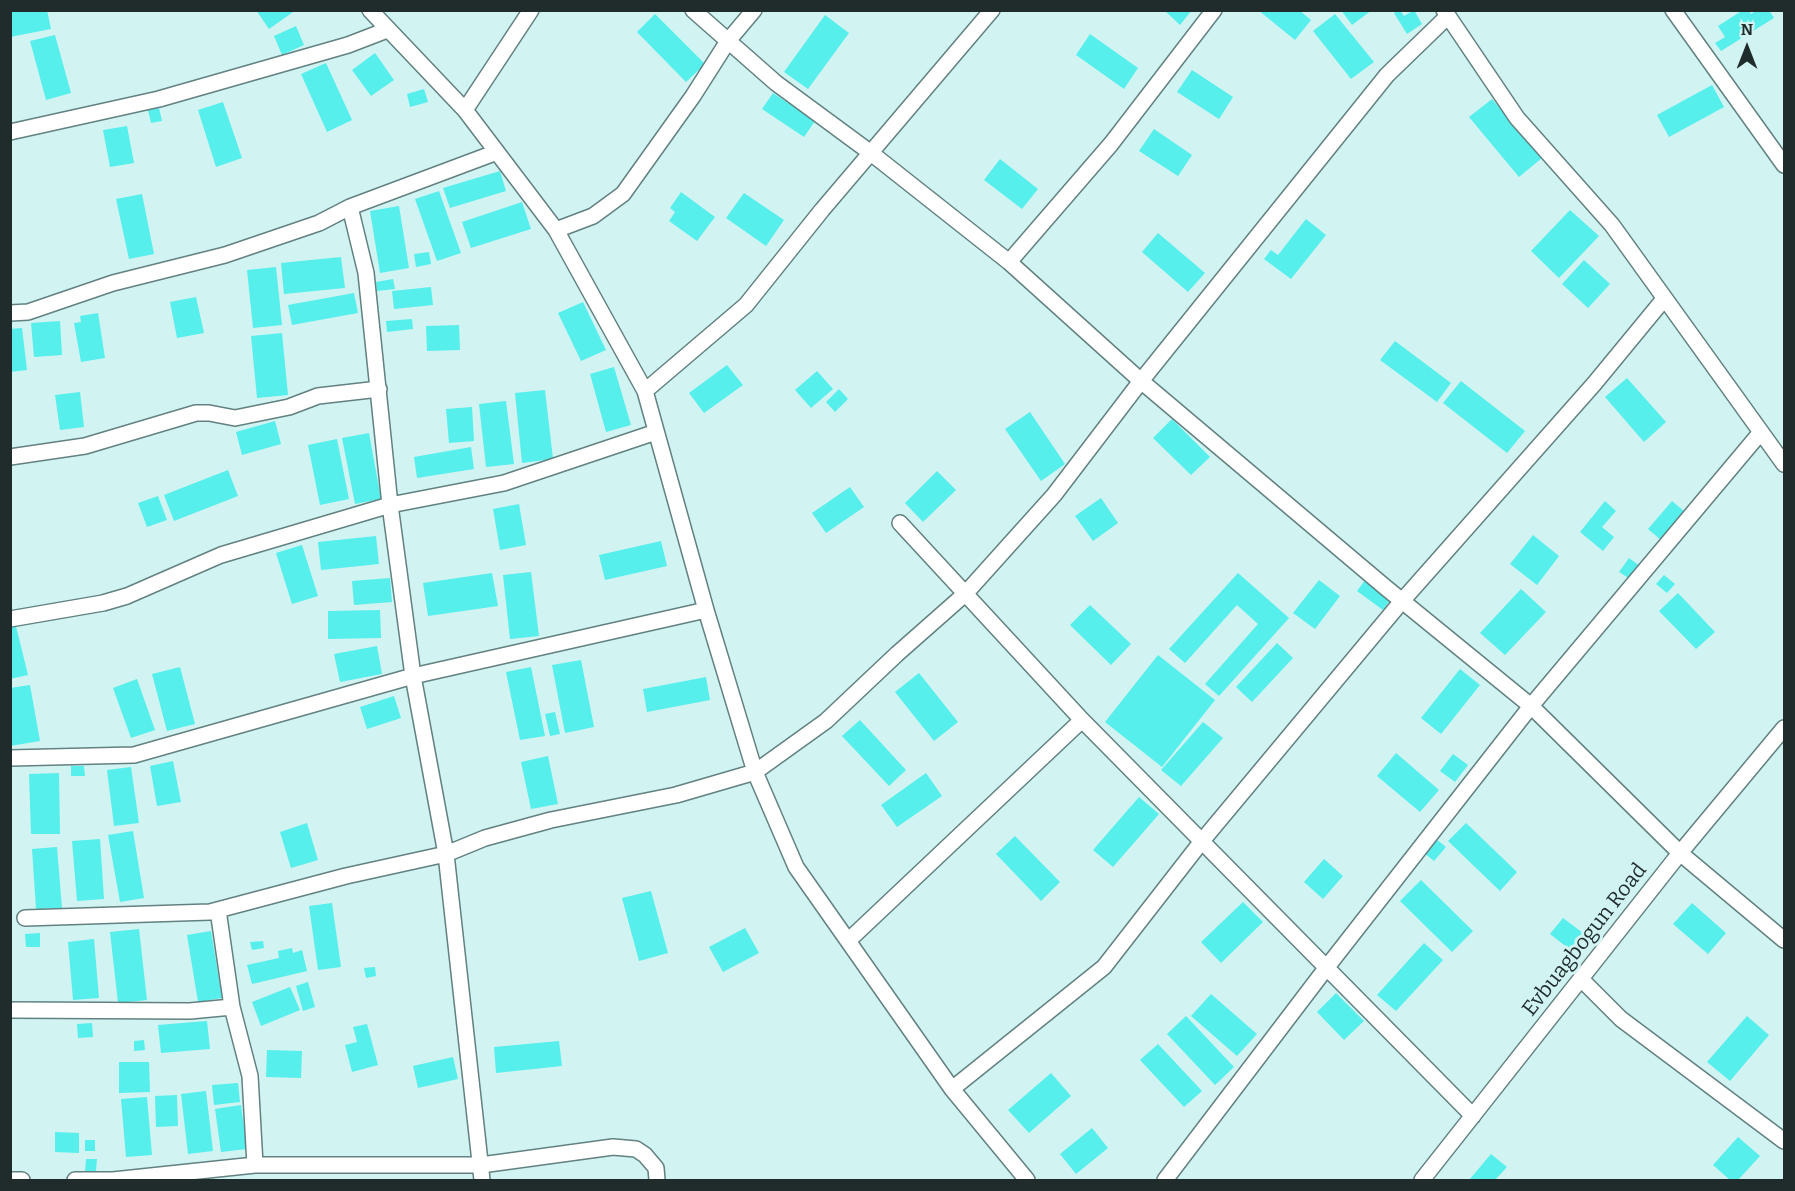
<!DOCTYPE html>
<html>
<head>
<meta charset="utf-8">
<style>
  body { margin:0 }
  #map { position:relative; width:1795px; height:1191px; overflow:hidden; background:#d1f3f2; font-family:Bitter,serif }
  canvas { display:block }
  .frame { position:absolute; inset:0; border:12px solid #1f2c2b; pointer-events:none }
  .north { position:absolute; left:1717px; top:18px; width:60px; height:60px; -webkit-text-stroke:4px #d1f3f2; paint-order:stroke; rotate:0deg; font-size:16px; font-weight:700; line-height:24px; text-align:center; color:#1f2c2b }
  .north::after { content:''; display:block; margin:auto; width:21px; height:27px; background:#1f2c2b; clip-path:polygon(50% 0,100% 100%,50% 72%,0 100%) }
</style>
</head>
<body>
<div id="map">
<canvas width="1795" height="1191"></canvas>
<div class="frame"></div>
<div class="north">N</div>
</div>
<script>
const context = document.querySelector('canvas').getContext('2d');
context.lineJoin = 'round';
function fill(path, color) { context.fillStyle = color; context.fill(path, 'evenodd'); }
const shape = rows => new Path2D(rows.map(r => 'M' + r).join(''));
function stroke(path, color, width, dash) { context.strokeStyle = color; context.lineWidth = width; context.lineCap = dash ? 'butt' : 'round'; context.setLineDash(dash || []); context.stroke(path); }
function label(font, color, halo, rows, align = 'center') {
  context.font = font + ' Bitter,serif'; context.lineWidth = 6; context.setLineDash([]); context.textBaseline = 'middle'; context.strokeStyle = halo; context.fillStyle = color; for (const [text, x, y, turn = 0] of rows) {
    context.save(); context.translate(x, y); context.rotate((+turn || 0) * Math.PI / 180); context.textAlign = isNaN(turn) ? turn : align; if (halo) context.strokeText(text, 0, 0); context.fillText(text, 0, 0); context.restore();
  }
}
const building = shape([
  [10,10,47,10,51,29,10,37],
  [256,10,296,10,269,29],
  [1164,10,1192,10,1180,25],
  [1258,10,1299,10,1311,20,1295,40],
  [1341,10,1372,10,1352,25],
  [1398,10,1400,10,1404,16,1414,10,1422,24,1407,34,1394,13],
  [1743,10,1749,10,1751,14,1757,10,1769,10,1774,18,1721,51,1715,43,1725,37,1718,26],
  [655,14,705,64,686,82,637,32],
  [1335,14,1374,62,1351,79,1313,31],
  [825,15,849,33,808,89,784,72],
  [296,26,304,45,282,55,274,36],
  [1090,34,1138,68,1124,89,1076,55],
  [55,35,71,93,46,100,30,41],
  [375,53,394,80,371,96,352,70],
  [326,63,352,120,327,132,301,74],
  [1192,70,1233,97,1219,119,1177,92],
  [1712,85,1724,107,1669,137,1657,115],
  [424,89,428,102,410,107,407,94],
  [773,93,815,121,804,137,762,109],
  [1492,99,1542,158,1519,177,1469,117],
  [223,102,242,158,216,167,198,110],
  [159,108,162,121,151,123,148,110],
  [127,126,134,163,110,167,103,130],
  [1154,129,1192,155,1178,176,1139,151],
  [1000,159,1038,189,1022,209,984,180],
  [500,171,506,191,450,208,443,188],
  [439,191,461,253,437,261,415,199],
  [681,192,715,217,697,241,669,221,675,212,670,208],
  [744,193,784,220,766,246,726,218],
  [142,194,154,254,129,259,116,199],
  [522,202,531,229,471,248,462,222],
  [399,206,409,268,380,273,370,211],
  [1570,210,1599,236,1559,278,1531,251],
  [1306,219,1326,235,1291,279,1264,259,1271,250,1278,255],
  [1158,233,1205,273,1188,292,1142,252],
  [429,252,431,264,416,267,414,254],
  [341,257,345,288,284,294,281,263],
  [1584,260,1610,284,1588,308,1562,284],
  [276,267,282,325,253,328,247,270],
  [393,279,395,289,377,291,376,282],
  [431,287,433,305,394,309,392,291],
  [354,293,358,313,292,325,288,305],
  [196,297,204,333,177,338,170,302],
  [583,302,606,350,581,361,558,313],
  [98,313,105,358,81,362,74,323,81,322,80,316],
  [412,319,413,329,387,332,386,321],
  [60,321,62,355,34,357,31,323],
  [459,325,460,350,427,351,426,326],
  [22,328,27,370,10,372,10,329],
  [282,333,288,395,257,398,251,336],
  [1395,341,1451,383,1437,402,1380,360],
  [727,365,743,385,704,413,689,393],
  [614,367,631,425,606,432,590,374],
  [817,371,833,389,811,408,795,390],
  [1627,378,1666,422,1644,442,1605,397],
  [1461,381,1525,431,1507,453,1443,403],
  [839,389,848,399,835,412,826,402],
  [545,390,553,459,522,463,515,393],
  [80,392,84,427,60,430,55,395],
  [506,401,514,464,486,467,479,404],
  [472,407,474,441,449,443,446,409],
  [1030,412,1065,464,1041,481,1005,429],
  [1172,419,1210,457,1191,475,1153,438],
  [275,421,281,444,242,455,236,432],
  [369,433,381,499,355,504,342,438],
  [337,439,349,499,320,505,308,445],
  [471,447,474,469,417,478,414,457],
  [228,470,238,496,174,521,164,495],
  [937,471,956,490,923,522,905,503],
  [850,487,864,507,826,533,812,513],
  [158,496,167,520,147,527,138,503],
  [1101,498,1118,523,1093,541,1075,516],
  [1605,501,1616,511,1602,527,1614,537,1603,551,1580,532],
  [1672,501,1685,512,1661,540,1648,529],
  [519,504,526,545,500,550,493,509],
  [1533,535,1559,556,1537,585,1510,564],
  [376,536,379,564,321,570,318,542],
  [661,541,667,566,605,580,599,555],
  [302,545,318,596,292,604,276,553],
  [1629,558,1640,566,1630,579,1619,572],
  [531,572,539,636,510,639,503,575],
  [492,573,498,606,428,616,423,583],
  [1238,573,1289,618,1219,696,1205,684,1258,624,1237,605,1185,663,1169,649],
  [1664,575,1675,584,1667,593,1656,584],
  [390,578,392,602,354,605,352,581],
  [1319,580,1340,596,1315,629,1293,613],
  [1365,580,1391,599,1383,610,1357,591],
  [1521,589,1546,612,1505,655,1480,633],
  [1678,593,1715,632,1696,649,1659,611],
  [1090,605,1131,644,1111,665,1070,625],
  [380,610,381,638,328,639,328,611],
  [16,626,28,675,10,679,10,627],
  [1277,643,1293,658,1252,702,1236,687],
  [377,646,382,674,340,682,334,654],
  [1158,655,1215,700,1162,767,1105,722],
  [581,660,594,727,565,733,552,665],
  [180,667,195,724,167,731,152,674],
  [531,667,545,736,520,740,506,672],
  [1460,669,1480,685,1441,734,1421,718],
  [919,673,958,722,934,741,895,692],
  [706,677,710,700,647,712,643,689],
  [137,679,155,730,131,738,113,688],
  [30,685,40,741,10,746,10,688],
  [394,696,401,718,367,729,360,707],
  [555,712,560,734,550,736,545,714],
  [860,720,906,770,889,786,842,736],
  [1203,722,1223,738,1181,786,1161,770],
  [1396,753,1439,790,1420,812,1377,776],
  [1453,754,1468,765,1455,782,1440,771],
  [548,756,558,804,531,809,521,762],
  [173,761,181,802,157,806,150,766],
  [71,766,84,766,85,776,71,776],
  [131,767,139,823,114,826,107,770],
  [59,773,60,834,31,834,29,774],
  [926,773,942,796,897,827,881,805],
  [1139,797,1159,814,1113,867,1093,850],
  [307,823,318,860,291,868,280,832],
  [1466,823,1517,872,1500,891,1448,841],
  [133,831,144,898,120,902,108,835],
  [1015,836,1060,882,1041,901,996,854],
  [100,839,104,899,77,901,72,841],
  [1436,839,1446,847,1434,861,1424,853],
  [57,847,62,908,36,909,32,849],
  [1324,859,1343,876,1323,899,1304,882],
  [1421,880,1473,931,1452,952,1400,901],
  [651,891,668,953,639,961,622,898],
  [1243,902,1263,922,1221,963,1201,942],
  [332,903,341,967,318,970,309,906],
  [1692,903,1726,933,1708,954,1673,924],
  [1563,918,1587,936,1573,952,1550,934],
  [745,928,759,953,723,972,709,947],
  [139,929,147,1000,118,1003,110,932],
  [211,931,222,998,198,1002,187,935],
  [40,933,40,947,26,947,25,934],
  [94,939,99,998,73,1000,68,942],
  [263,941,264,948,252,950,250,942],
  [1424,943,1443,960,1396,1011,1377,995],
  [292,948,293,953,302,950,307,971,252,984,247,965,279,958,278,951],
  [375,967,376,976,366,978,364,968],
  [308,982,315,1007,303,1011,296,986],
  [290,987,300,1010,261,1026,252,1002],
  [1336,993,1364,1021,1344,1040,1317,1012],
  [1211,994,1257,1034,1237,1056,1191,1016],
  [1186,1016,1234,1067,1215,1085,1167,1034],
  [1747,1016,1769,1035,1730,1081,1707,1062],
  [207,1021,210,1049,161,1053,158,1025],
  [92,1023,93,1037,78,1038,77,1024],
  [367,1024,378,1065,352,1072,345,1045,357,1042,353,1027],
  [144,1040,145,1050,134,1051,134,1041],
  [559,1041,562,1066,496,1073,494,1047],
  [1158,1044,1202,1091,1184,1107,1140,1060],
  [267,1050,302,1051,301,1078,266,1077],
  [453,1057,458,1079,418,1088,413,1066],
  [119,1062,149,1062,150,1092,119,1093],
  [1051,1073,1071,1096,1029,1133,1008,1110],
  [238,1083,240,1102,214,1105,212,1085],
  [206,1091,213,1151,188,1154,181,1094],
  [177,1095,178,1126,156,1127,155,1096],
  [147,1097,152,1155,126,1157,121,1099],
  [241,1105,247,1149,221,1152,215,1109],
  [1092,1128,1108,1148,1076,1174,1060,1154],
  [55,1132,79,1133,79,1153,55,1152],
  [1738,1137,1760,1156,1738,1180,1730,1180,1713,1165],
  [85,1140,95,1140,95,1151,85,1151],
  [1491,1154,1507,1167,1495,1180,1469,1180],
  [86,1159,97,1159,96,1171,85,1171]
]);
const street = shape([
  [370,10,465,110,556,230,645,391,706,610,755,772,796,867,952,1089,1027,1180],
  [693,10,776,83,871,153,1009,262,1141,381,1385,587,1531,706,1680,853,1784,940],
  [1444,10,1517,118,1612,225,1784,464],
  [1673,10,1784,165],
  [465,110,531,10],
  [10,132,159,99,348,45,387,30],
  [350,207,366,273,390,505,413,676,446,854,482,1180],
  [556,230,593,216,623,194,693,96,728,41,754,10],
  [1009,262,1111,144,1214,10],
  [10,313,28,312,113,283,225,255,319,223,350,207,497,152],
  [645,391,746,305,822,210,992,10],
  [10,457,85,446,196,413,209,413,235,418,289,407,318,396,379,389],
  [900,523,1082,720,1473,1116],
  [10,619,103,603,127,596,221,555,390,505,504,483,656,432],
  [10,758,134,755,413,676,706,610],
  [218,910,232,1007],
  [25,918,210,912,346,876,446,854,485,838,551,820,676,795,755,772,826,721,897,654,965,594,1054,495,1141,381,1387,75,1448,16],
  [849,940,1082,720],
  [1581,979,1621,1019,1784,1141],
  [10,1010,190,1011,232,1007,250,1076,255,1165],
  [952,1089,1104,967,1202,841,1402,601,1594,384,1664,299],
  [10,1180,22,1180],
  [75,1180,113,1180,255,1165,481,1165,613,1147,636,1149,645,1155,656,1168,657,1180],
  [1165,1180,1327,967,1531,706,1761,432],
  [1422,1180,1680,853,1784,728]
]);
const streetNames = [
  ["Evbuagbogun Road",1585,940,-52]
];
fill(building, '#56efec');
stroke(street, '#628180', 18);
stroke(street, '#fff', 15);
label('21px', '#1f2c2b', '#d1f3f2', streetNames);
</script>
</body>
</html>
